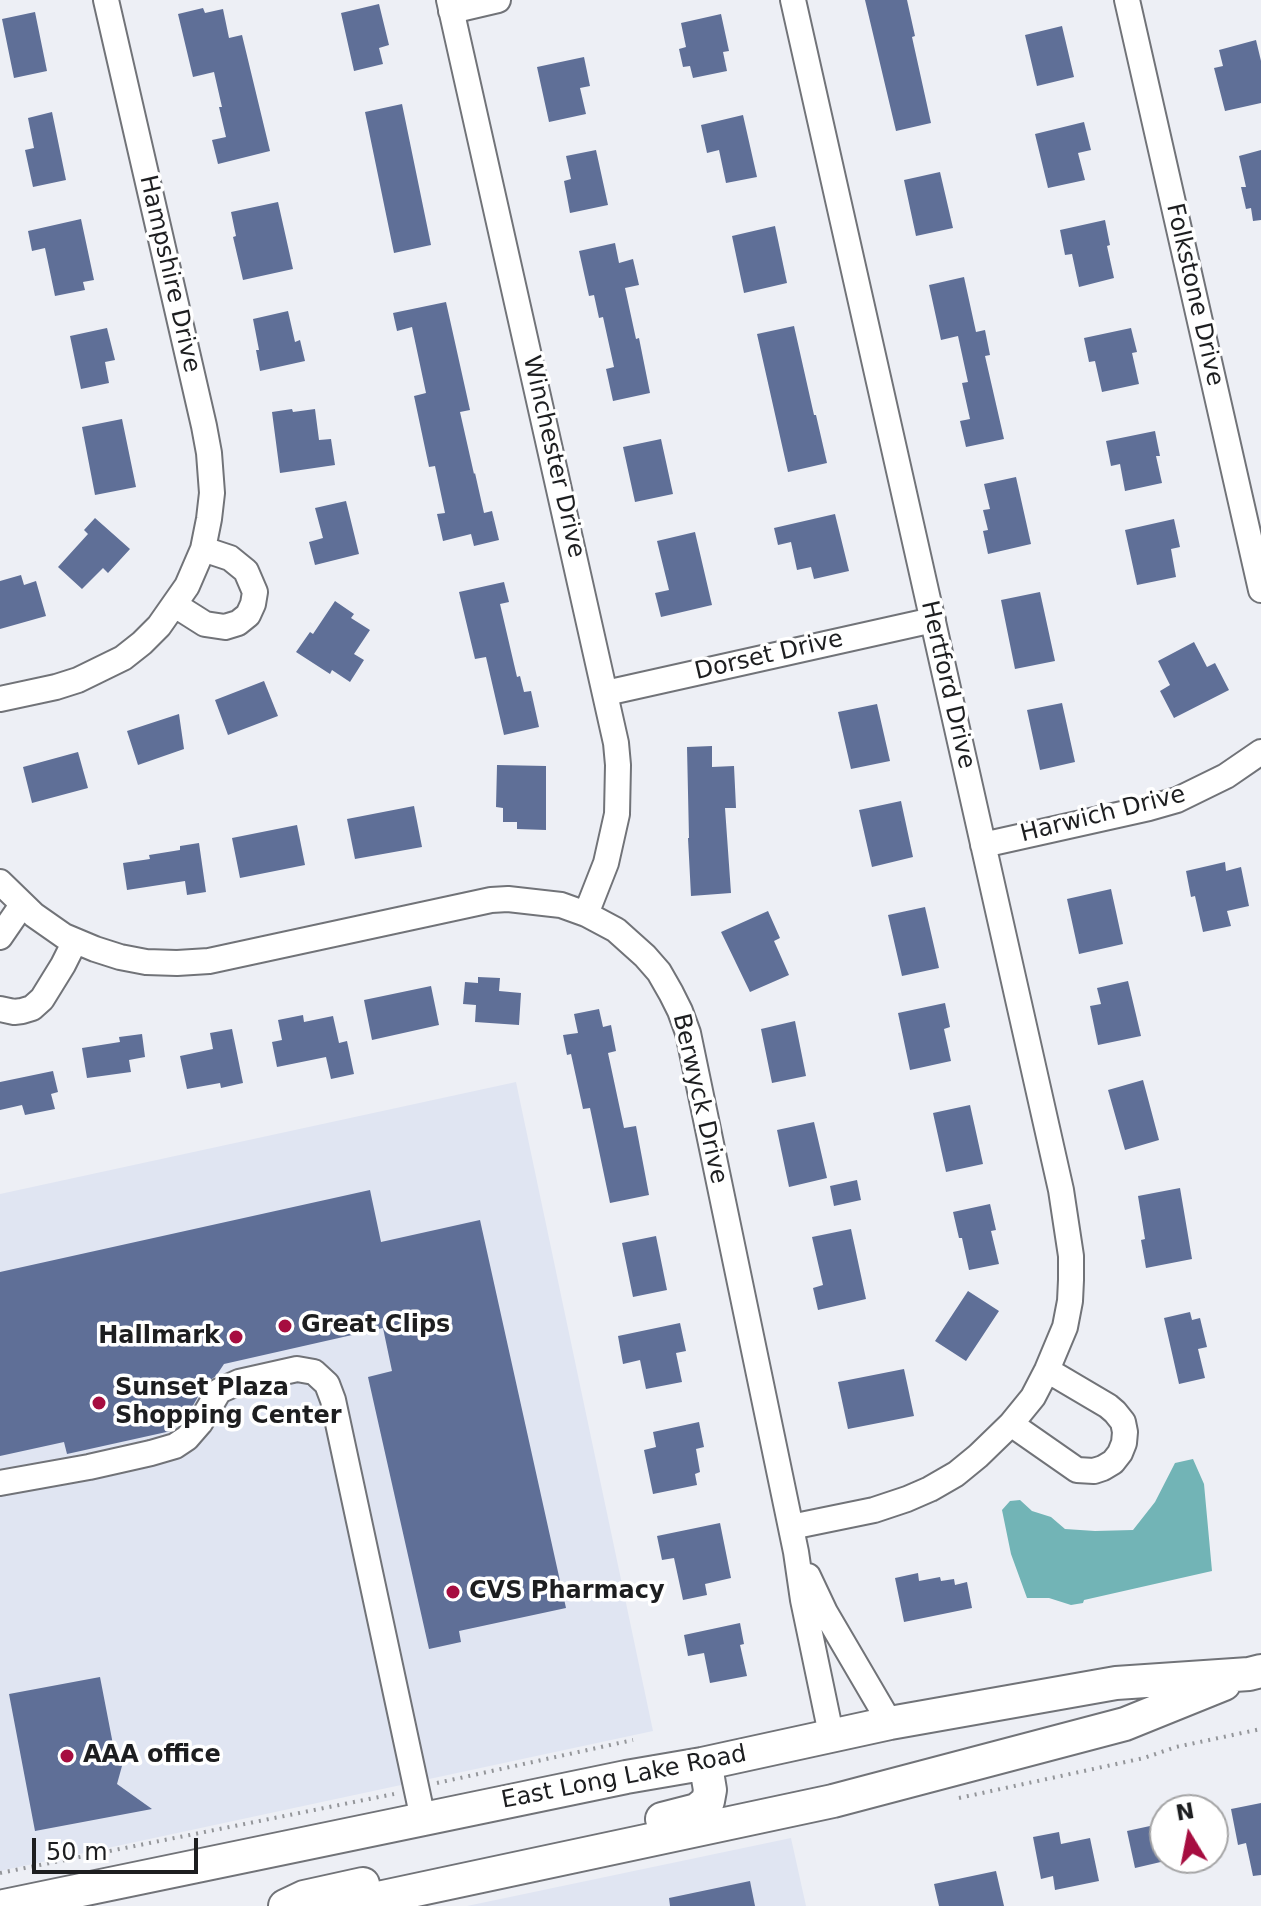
<!DOCTYPE html>
<html>
<head>
<meta charset="utf-8">
<style>
  body { margin:0 }
  #map { position:relative; width:1261px; height:1906px; overflow:hidden; background:#edeff5; font-family:"DejaVu Sans",sans-serif }
  canvas { display:block }
  .north { position:absolute; left:1149px; top:1794px; width:80px; height:80px; box-sizing:border-box; background:#fff; border:2px solid #a5a5a6; border-radius:50%; rotate:350deg; font-size:22px; font-weight:700; line-height:32px; text-align:center; color:#1d1e20 }
  .north::after { content:''; display:block; margin:auto; width:28px; height:36px; background:#a60d40; clip-path:polygon(50% 0,100% 100%,50% 72%,0 100%) }
  .scale { position:absolute; left:32px; top:1838px; width:166px; height:36px; box-sizing:border-box; border:4px solid #1d1e20; border-top:0; padding-left:10px; font-size:24px; line-height:28px; white-space:nowrap; color:#1d1e20; -webkit-text-stroke:6px #fff; paint-order:stroke }
</style>
</head>
<body>
<div id="map">
<canvas width="1261" height="1906"></canvas>
<div class="north">N</div>
<div class="scale">50 m</div>
</div>
<script>
const context = document.querySelector('canvas').getContext('2d');
context.lineJoin = 'round';
function fill(path, color) { context.fillStyle = color; context.fill(path, 'evenodd'); }
const shape = rows => new Path2D(rows.map(r => 'M' + r).join(''));
function stroke(path, color, width, dash) { context.strokeStyle = color; context.lineWidth = width; context.lineCap = dash ? 'butt' : 'round'; context.setLineDash(dash || []); context.stroke(path); }
function label(font, color, halo, rows, align = 'center') {
  context.font = font + ' "DejaVu Sans",sans-serif'; context.lineWidth = 7; context.setLineDash([]); context.textBaseline = 'middle'; context.strokeStyle = halo; context.fillStyle = color; for (const [text, x, y, turn = 0] of rows) {
    context.save(); context.translate(x, y); context.rotate((+turn || 0) * Math.PI / 180); context.textAlign = isNaN(turn) ? turn : align; if (halo) context.strokeText(text, 0, 0); context.fillText(text, 0, 0); context.restore();
  }
}
const built = shape([
  [516,1082,653,1731,0,1871,0,1194],
  [791,1838,806,1906,467,1906]
]);
const water = shape([
  [1193,1459,1204,1484,1212,1571,1084,1600,1083,1603,1071,1605,1049,1598,1027,1598,1011,1554,1002,1510,1010,1501,1020,1500,1032,1511,1051,1517,1065,1529,1095,1531,1133,1530,1155,1502,1175,1463]
]);
const building = shape([
  [865,0,907,0,915,36,912,37,931,123,896,131],
  [379,4,389,45,379,48,383,64,354,71,341,13],
  [203,8,205,13,223,9,229,38,242,35,270,151,218,164,212,140,226,137,219,107,222,107,214,72,193,77,178,14],
  [35,12,47,71,14,78,2,19],
  [721,14,729,51,723,52,727,71,693,78,690,66,683,67,679,49,686,47,681,23],
  [1062,26,1074,77,1037,86,1025,35],
  [1256,40,1261,61,1261,103,1225,111,1214,68,1223,66,1219,50],
  [584,57,590,86,580,88,586,114,549,122,537,67],
  [402,104,431,245,394,253,365,112],
  [52,112,66,180,33,187,25,150,34,148,28,118],
  [743,115,757,177,726,183,719,150,707,153,701,125],
  [1084,122,1091,150,1078,153,1085,180,1048,188,1035,134],
  [596,150,608,205,570,213,564,181,571,179,566,156],
  [1261,150,1261,220,1253,221,1251,208,1246,209,1241,187,1246,187,1239,156],
  [940,172,953,228,916,236,904,180],
  [278,202,293,269,243,280,233,237,236,236,231,212],
  [81,219,94,280,83,282,85,290,55,296,45,248,32,251,28,231],
  [1105,220,1110,245,1107,246,1114,278,1079,287,1072,254,1065,255,1060,230],
  [775,226,787,283,744,293,732,236],
  [615,243,619,263,633,259,639,285,625,288,636,339,639,338,650,393,613,401,606,369,614,367,603,317,599,318,594,295,589,296,579,251],
  [964,277,976,332,985,330,990,355,985,356,1004,439,966,447,960,421,970,419,962,383,968,382,958,336,941,340,929,285],
  [446,302,470,410,460,412,474,474,475,473,484,513,492,511,499,540,474,546,471,534,443,541,437,514,445,513,435,466,429,467,414,396,426,393,412,327,397,331,393,313],
  [288,311,295,342,300,340,305,361,260,371,256,350,259,350,253,319],
  [794,326,814,415,816,415,827,463,788,472,757,334],
  [107,328,115,360,105,362,109,383,81,389,70,336],
  [1131,328,1137,352,1132,353,1139,384,1102,392,1095,361,1089,362,1084,338],
  [292,409,293,412,315,409,319,440,331,439,335,465,280,473,272,412],
  [122,419,136,487,95,495,82,427],
  [1155,431,1160,456,1156,456,1162,483,1125,491,1120,464,1111,466,1106,441],
  [661,439,673,494,635,502,623,447],
  [1016,477,1031,544,988,554,983,531,988,530,983,510,990,509,984,484],
  [346,501,359,554,315,565,309,542,323,538,315,508],
  [835,514,849,571,814,579,811,567,797,570,791,542,778,545,774,528],
  [95,518,130,549,108,573,103,568,82,589,58,567,88,534,84,530],
  [1174,519,1180,547,1171,549,1176,577,1137,585,1125,530],
  [695,532,712,605,661,617,655,593,669,590,657,541],
  [21,575,24,585,36,581,46,616,0,629,0,581],
  [504,582,509,602,500,604,517,677,520,676,524,692,531,691,539,727,504,735,486,657,475,659,459,592],
  [1040,592,1055,661,1015,669,1001,600],
  [335,601,354,614,351,618,370,630,354,654,364,660,350,682,332,670,330,674,296,652,310,632,313,634],
  [1194,642,1207,667,1215,663,1229,690,1174,718,1160,691,1170,685,1158,661],
  [264,681,278,716,228,735,215,700],
  [1062,703,1075,762,1040,770,1027,710],
  [877,704,890,761,851,769,838,712],
  [179,714,184,749,138,765,127,731],
  [712,746,712,767,734,766,736,808,725,808,731,893,691,896,688,838,689,838,687,747],
  [78,752,88,788,32,803,23,767],
  [497,765,546,766,546,830,517,829,517,822,503,822,503,808,496,807],
  [901,801,913,857,872,867,859,810],
  [414,806,422,847,355,859,347,819],
  [297,825,305,865,240,878,232,838],
  [199,843,206,892,187,895,185,881,127,890,123,863,150,859,149,855,180,850,180,846],
  [1225,862,1226,871,1241,867,1249,906,1227,911,1231,926,1203,932,1195,896,1191,897,1186,871],
  [1111,889,1123,944,1079,954,1067,899],
  [925,907,939,968,902,976,888,915],
  [768,911,780,938,774,941,789,975,750,992,721,932],
  [478,977,500,978,499,991,521,993,519,1025,475,1022,476,1005,463,1004,465,982,478,983],
  [1128,981,1141,1036,1098,1045,1090,1006,1101,1004,1097,988],
  [431,986,439,1025,372,1040,364,1000],
  [945,1003,950,1027,944,1029,951,1061,910,1070,898,1013],
  [599,1009,603,1027,611,1025,616,1051,608,1053,624,1128,636,1126,649,1195,610,1203,590,1108,583,1109,571,1054,567,1055,563,1035,578,1033,574,1014],
  [303,1015,304,1022,333,1016,339,1043,347,1041,354,1074,331,1079,326,1057,277,1067,272,1042,282,1040,278,1020],
  [795,1021,806,1076,772,1083,761,1029],
  [232,1029,243,1083,221,1088,220,1083,187,1089,180,1056,213,1049,210,1033],
  [142,1034,145,1057,129,1060,131,1072,87,1078,82,1048,120,1042,119,1037],
  [53,1071,58,1092,51,1094,55,1109,25,1115,22,1105,0,1110,0,1082],
  [1143,1080,1159,1140,1125,1150,1108,1090],
  [970,1105,983,1164,946,1172,933,1113],
  [814,1122,827,1178,789,1187,777,1130],
  [857,1180,861,1200,834,1206,830,1186],
  [1180,1188,1192,1259,1146,1268,1141,1240,1145,1239,1138,1196],
  [370,1190,381,1242,480,1220,566,1608,459,1631,461,1642,429,1649,368,1377,392,1371,383,1328,224,1364,216,1376,206,1383,188,1414,171,1431,67,1454,64,1442,0,1456,0,1272],
  [990,1204,996,1230,991,1231,999,1264,969,1270,962,1238,959,1238,953,1212],
  [851,1229,866,1299,818,1310,813,1288,823,1285,812,1237],
  [656,1236,667,1290,633,1297,622,1243],
  [968,1291,999,1311,966,1361,935,1341],
  [1190,1312,1192,1320,1200,1318,1207,1347,1198,1349,1205,1378,1179,1384,1164,1318],
  [680,1323,686,1351,676,1353,682,1382,646,1389,640,1360,623,1364,618,1336],
  [904,1369,914,1416,848,1429,838,1382],
  [699,1422,704,1447,696,1449,700,1472,695,1474,697,1485,653,1494,644,1450,656,1447,653,1432],
  [720,1523,731,1578,705,1584,707,1595,683,1600,674,1558,662,1560,657,1536],
  [918,1573,919,1581,940,1577,941,1581,954,1579,955,1585,967,1582,972,1608,904,1622,895,1578],
  [740,1623,744,1644,740,1645,747,1676,710,1683,704,1653,688,1656,684,1635],
  [100,1677,116,1760,122,1766,117,1784,152,1809,35,1831,9,1694],
  [1261,1803,1261,1875,1253,1876,1246,1843,1238,1845,1231,1809],
  [1150,1826,1152,1834,1165,1831,1165,1861,1135,1868,1127,1831],
  [1059,1832,1061,1844,1090,1838,1099,1881,1055,1890,1053,1876,1041,1879,1033,1837],
  [996,1871,1004,1906,939,1906,934,1884],
  [750,1881,755,1906,670,1906,669,1898]
]);
const path = shape([
  [437,1783,633,1740],
  [959,1798,1144,1758,1176,1747,1261,1729],
  [0,1873,394,1794]
]);
const minor = shape([
  [449,0,616,743,618,765,617,814,606,863,586,914],
  [1127,0,1261,590],
  [451,11,498,0],
  [175,605,205,624,225,627,238,623,248,615,253,604,255,592,246,571,230,558,203,549],
  [606,693,933,620],
  [0,699,56,687,78,680,123,658,142,643,159,626,187,586,203,549,209,519,212,493,209,453,204,426,106,0],
  [983,845,1149,808,1177,800,1226,776,1261,752],
  [0,882,34,915,64,936,95,949,120,957,146,962,177,963,209,961,491,900,508,899,561,905,586,914,616,930,645,956,659,972,671,993,680,1011,688,1033,796,1552,803,1600,831,1734],
  [0,937,22,905],
  [0,1009,14,1012,22,1011,32,1008,42,999,63,965,75,941],
  [1011,1424,1077,1470,1094,1471,1103,1468,1113,1462,1120,1453,1124,1443,1125,1432,1123,1422,1115,1412,1108,1406,1047,1370],
  [0,1483,89,1467,151,1453,175,1446,187,1438,200,1423,219,1391,239,1382,297,1369,314,1372,327,1384,333,1400,423,1819],
  [791,1527,874,1510,907,1499,930,1489,956,1474,978,1456,1011,1424,1033,1397,1047,1370,1065,1327,1070,1301,1071,1280,1071,1256,1061,1190,793,0],
  [808,1576,825,1612,890,1723]
]);
const major = shape([
  [662,1819,697,1810,708,1801,710,1790,708,1778,702,1764],
  [4,1906,626,1777,702,1764,890,1723,1116,1683,1249,1674,1261,1671],
  [285,1906,304,1897,363,1884],
  [341,1906,833,1801,1125,1724,1224,1684]
]);
const markers = [
  [285,1326,8,"#a60d40"],
  [236,1337,8,"#a60d40"],
  [99,1403,8,"#a60d40"],
  [453,1592,8,"#a60d40"],
  [67,1756,8,"#a60d40"]
];
const streetNames = [
  ["Hampshire Drive",169,274,77],
  ["Folkstone Drive",1194,295,77],
  ["Winchester Drive",553,457,77],
  ["Dorset Drive",769,656,-13],
  ["Hertford Drive",947,685,77],
  ["Harwich Drive",1103,815,-14],
  ["Berwyck Drive",699,1099,77],
  ["East Long Lake Road",624,1778,-11]
];
const poiNames = [
  ["Great Clips",301,1326],
  ["Hallmark",220,1337,"right"],
  ["Sunset Plaza",115,1389],
  ["Shopping Center",115,1417],
  ["CVS Pharmacy",469,1592],
  ["AAA office",83,1756]
];
fill(built, '#e0e5f2');
fill(water, '#72b4b6');
fill(building, '#5f6f97');
stroke(minor, '#717378', 28);
stroke(major, '#717378', 36);
stroke(path, '#94969a', 4, [2, 6]);
stroke(minor, '#fff', 24);
stroke(major, '#fff', 32);
for (const [x, y, r, color] of markers) { const dot = new Path2D(); dot.arc(x, y, r, 0, 2 * Math.PI); context.fillStyle = color; context.fill(dot); stroke(dot, '#fff', 3); }
label('24px', '#1d1e20', '#fff', streetNames);
label('bold 24px', '#1d1e20', '#fff', poiNames, 'left');
</script>
</body>
</html>
